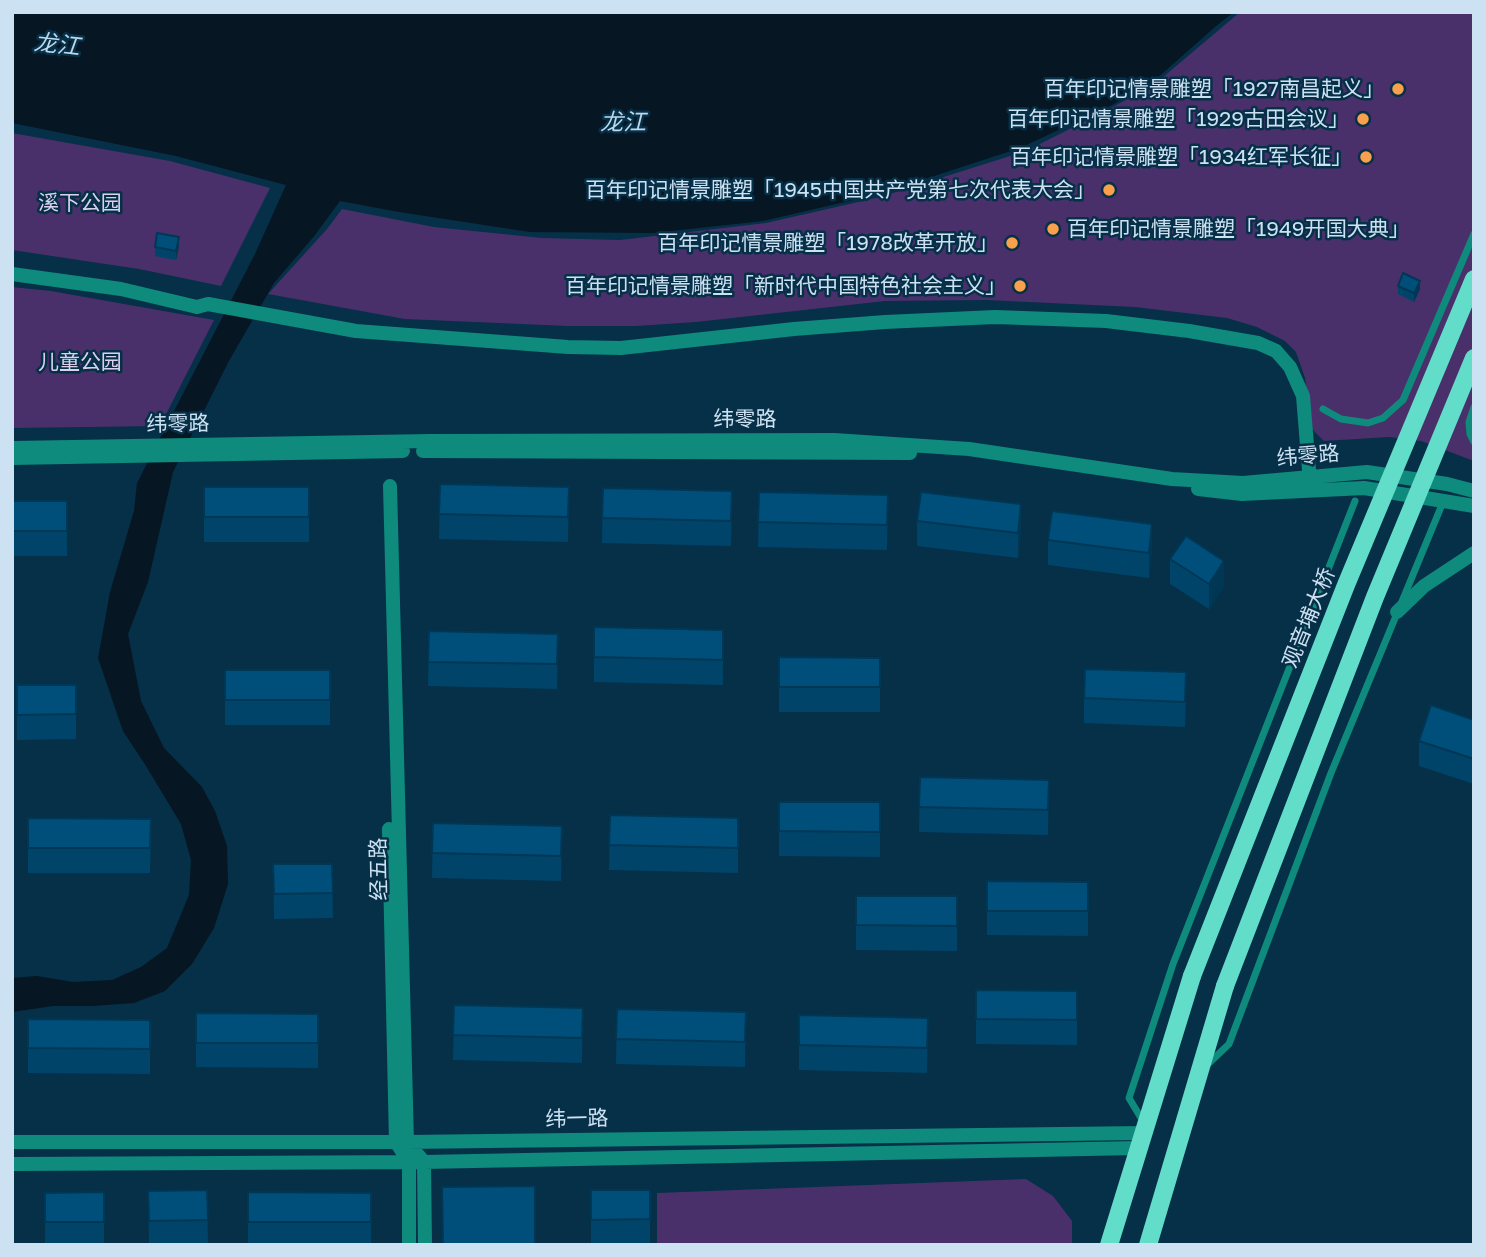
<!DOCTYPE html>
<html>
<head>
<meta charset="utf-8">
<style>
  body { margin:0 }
  #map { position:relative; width:1486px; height:1257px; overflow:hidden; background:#062f48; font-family:"Golos Text",sans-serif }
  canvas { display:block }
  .frame { position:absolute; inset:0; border:14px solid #cce1f1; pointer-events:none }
</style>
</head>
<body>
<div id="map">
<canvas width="1486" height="1257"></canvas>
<div class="frame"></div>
</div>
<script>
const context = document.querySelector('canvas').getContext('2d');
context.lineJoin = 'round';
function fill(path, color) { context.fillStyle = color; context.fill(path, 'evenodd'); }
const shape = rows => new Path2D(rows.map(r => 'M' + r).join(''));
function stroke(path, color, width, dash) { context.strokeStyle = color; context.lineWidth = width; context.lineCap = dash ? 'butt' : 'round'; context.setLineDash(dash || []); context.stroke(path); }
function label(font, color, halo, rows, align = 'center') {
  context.font = font + ' "Golos Text","Noto Sans SC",sans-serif'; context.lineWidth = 5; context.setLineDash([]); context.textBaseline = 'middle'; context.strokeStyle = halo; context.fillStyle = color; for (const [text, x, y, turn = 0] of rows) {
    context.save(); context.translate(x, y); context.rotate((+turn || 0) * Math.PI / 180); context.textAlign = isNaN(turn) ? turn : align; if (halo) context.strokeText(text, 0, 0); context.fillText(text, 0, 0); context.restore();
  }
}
const green = shape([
  [1240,12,1474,12,1474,461,1421,441,1389,437,1324,441,1312,429,1305,378,1296,352,1285,341,1257,327,1227,318,1135,307,986,300,885,301,696,322,636,326,568,326,405,319,268,294,327,229,342,209,434,227,542,238,620,240,766,223,880,197,1026,151,1113,107,1156,83],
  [12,133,170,161,270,188,221,286,139,269,12,250],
  [12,287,51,291,214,320,160,426,12,428],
  [1026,1179,1053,1196,1072,1221,1072,1245,657,1245,657,1193]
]);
const water = shape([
  [12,12,1234,12,1216,26,1155,80,1112,105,1020,148,879,194,763,221,653,233,530,232,399,212,340,201,315,235,274,283,230,359,173,472,148,582,128,634,141,701,164,748,202,787,215,811,227,846,228,884,214,928,192,964,165,991,134,1003,92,1006,53,1006,12,1012,12,978,37,976,73,982,112,980,141,967,167,948,189,895,191,860,181,824,146,766,123,731,98,658,110,592,134,511,137,483,255,254,286,185,176,156,12,123]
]);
const service = shape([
  [1474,407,1469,422,1470,434,1474,442],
  [1323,409,1341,419,1368,423,1383,418,1403,400,1474,234],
  [1207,1065,1229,1044,1331,773,1441,507],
  [1144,1123,1129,1098,1173,964,1355,501]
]);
const minor = shape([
  [12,274,121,289,197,307,208,304,356,331,568,347,621,348,794,329,885,322,995,317,1106,321,1189,331,1258,343,1276,351,1290,367,1303,396,1309,470],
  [12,448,430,441,834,440,969,449,1172,479,1243,483,1367,472,1447,484,1474,491],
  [423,451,910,453],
  [12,458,403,451],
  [390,486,407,1142,424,1162,425,1245],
  [1198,489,1242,494,1364,488,1474,506],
  [1397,612,1424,586,1474,553],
  [389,829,396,1142,409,1162,409,1245],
  [12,1142,407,1142,1143,1133],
  [12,1164,424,1162,1138,1148]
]);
const primary = shape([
  [1109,1245,1192,976],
  [1148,1245,1225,986]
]);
const primaryBridge = shape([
  [1192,976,1346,585,1474,279],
  [1225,986,1375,597,1474,358]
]);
const wall = shape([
  [179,246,176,260,155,256,155,247],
  [1398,286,1420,289,1414,302,1398,294],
  [440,484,569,487,568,542,439,539],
  [204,487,309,487,309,542,204,542],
  [603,488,732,491,731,546,602,543],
  [759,492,888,495,887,550,758,547],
  [12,501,67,501,67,556,12,556],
  [917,521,1021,529,1018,558,917,546],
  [1048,540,1152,548,1149,578,1048,565],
  [1170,559,1224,586,1209,609,1170,584],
  [594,627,723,630,723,685,594,682],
  [429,631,558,634,557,689,428,686],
  [779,657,880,658,880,712,779,712],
  [225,670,330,670,330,725,225,725],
  [17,685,76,685,76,739,17,740],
  [1186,697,1185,727,1084,723,1084,698],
  [1474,720,1474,784,1419,766,1419,741],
  [920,777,1049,780,1048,835,919,832],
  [779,802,880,802,880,857,779,856],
  [610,815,738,818,738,873,609,870],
  [28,818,151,819,150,873,28,873],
  [433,823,562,826,561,881,432,878],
  [273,864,332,864,333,918,274,919],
  [987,881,1088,882,1088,936,987,935],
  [856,896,957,896,957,951,856,950],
  [976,990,1077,991,1077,1045,976,1044],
  [454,1005,583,1008,582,1063,453,1060],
  [617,1009,746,1012,745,1067,616,1064],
  [196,1013,318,1014,318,1068,196,1067],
  [799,1015,928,1018,927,1073,799,1070],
  [28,1019,150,1020,150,1074,28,1073],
  [207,1190,208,1245,149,1245,148,1191],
  [591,1190,650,1219,650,1244,591,1245],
  [104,1192,104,1245,45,1245,45,1193],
  [248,1192,371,1193,371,1245,248,1245]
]);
const shadedWall = shape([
  [179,237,179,246,176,260,176,251],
  [1420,281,1420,289,1414,302,1414,293],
  [1021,504,1021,529,1018,558,1018,533],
  [1152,524,1152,548,1149,578,1149,553],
  [1224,561,1224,586,1209,609,1209,584]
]);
const building = shape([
  [157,233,179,237,176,251,155,247,157,233],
  [1403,273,1420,281,1414,293,1398,286,1403,273],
  [440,484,569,487,568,517,439,514,440,484],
  [204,487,309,487,309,517,204,517,204,487],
  [603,488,732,491,731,521,602,518,603,488],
  [759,492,888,495,887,525,758,522,759,492],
  [921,492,1021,504,1018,533,917,521,921,492],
  [12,501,67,501,67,531,12,531,12,501],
  [1052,511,1152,524,1149,553,1048,540,1052,511],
  [1186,536,1224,561,1209,584,1170,559,1186,536],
  [594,627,723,630,723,660,594,657,594,627],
  [429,631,558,634,557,664,428,662,429,631],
  [779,657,880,658,880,687,779,687,779,657],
  [1085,669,1186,672,1185,702,1084,698,1085,669],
  [225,670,330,670,330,700,225,700,225,670],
  [17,685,76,685,76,714,17,715,17,685],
  [1431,705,1474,720,1474,759,1419,741,1431,705],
  [920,777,1049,780,1048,810,919,807,920,777],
  [779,802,880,802,880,832,779,831,779,802],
  [610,815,738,818,738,848,609,845,610,815],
  [28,818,151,819,150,848,28,848,28,818],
  [433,823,562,826,561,856,432,853,433,823],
  [273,864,332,864,333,893,274,894,273,864],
  [987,881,1088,882,1088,911,987,911,987,881],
  [856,896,957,896,957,926,856,925,856,896],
  [976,990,1077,991,1077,1020,976,1019,976,990],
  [454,1005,583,1008,582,1038,453,1035,454,1005],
  [617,1009,746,1012,745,1042,616,1039,617,1009],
  [196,1013,318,1014,318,1043,196,1043,196,1013],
  [799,1015,928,1018,927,1048,799,1045,799,1015],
  [28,1019,150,1020,150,1049,28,1048,28,1019],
  [535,1186,535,1245,443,1245,442,1187,535,1186],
  [207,1190,208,1220,149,1221,148,1191,207,1190],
  [591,1190,650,1190,650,1219,591,1220,591,1190],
  [104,1192,104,1222,45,1222,45,1193,104,1192],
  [248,1192,371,1193,371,1222,248,1222,248,1192]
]);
const markers = [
  [1398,89,7,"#f8a04b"],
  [1363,119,7,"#f8a04b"],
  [1366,157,7,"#f8a04b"],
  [1109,190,7,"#f8a04b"],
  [1053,229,7,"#f8a04b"],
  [1012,243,7,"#f8a04b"],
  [1020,286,7,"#f8a04b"]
];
const poiNames = [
  ["百年印记情景雕塑「1927南昌起义」",1384,89],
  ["百年印记情景雕塑「1929古田会议」",1349,119],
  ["百年印记情景雕塑「1934红军长征」",1352,157],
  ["百年印记情景雕塑「1945中国共产党第七次代表大会」",1095,190],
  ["百年印记情景雕塑「1949开国大典」",1067,229,"left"],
  ["百年印记情景雕塑「1978改革开放」",998,243],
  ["百年印记情景雕塑「新时代中国特色社会主义」",1006,286]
];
const parkNames = [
  ["溪下公园",80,203],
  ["儿童公园",80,362]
];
const streetNames = [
  ["纬零路",745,419],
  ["纬零路",178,424,-1],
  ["纬零路",1308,456,-5],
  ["观音埔大桥",1309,618,-68],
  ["经五路",379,869,-91],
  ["纬一路",577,1119,-1]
];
const waterNames = [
  ["龙江",57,45,6],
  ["龙江",623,123]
];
fill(green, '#49306a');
fill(water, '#061622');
stroke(service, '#0e8b7c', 7);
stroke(minor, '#0e8b7c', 14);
stroke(primary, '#62ddc9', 18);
stroke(primaryBridge, '#62ddc9', 18);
fill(wall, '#004469');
fill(shadedWall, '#003755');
fill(building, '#004f7a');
stroke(building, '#003755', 2);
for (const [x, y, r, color] of markers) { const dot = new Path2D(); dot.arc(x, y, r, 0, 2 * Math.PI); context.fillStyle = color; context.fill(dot); stroke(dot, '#062f48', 2.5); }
label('21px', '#cce1f1', '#062f48', poiNames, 'right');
label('21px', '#dbd1ec', '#062f48', parkNames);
label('21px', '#cce1f1', '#062f48', streetNames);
label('italic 23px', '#bed7eb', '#062f48', waterNames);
</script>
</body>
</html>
